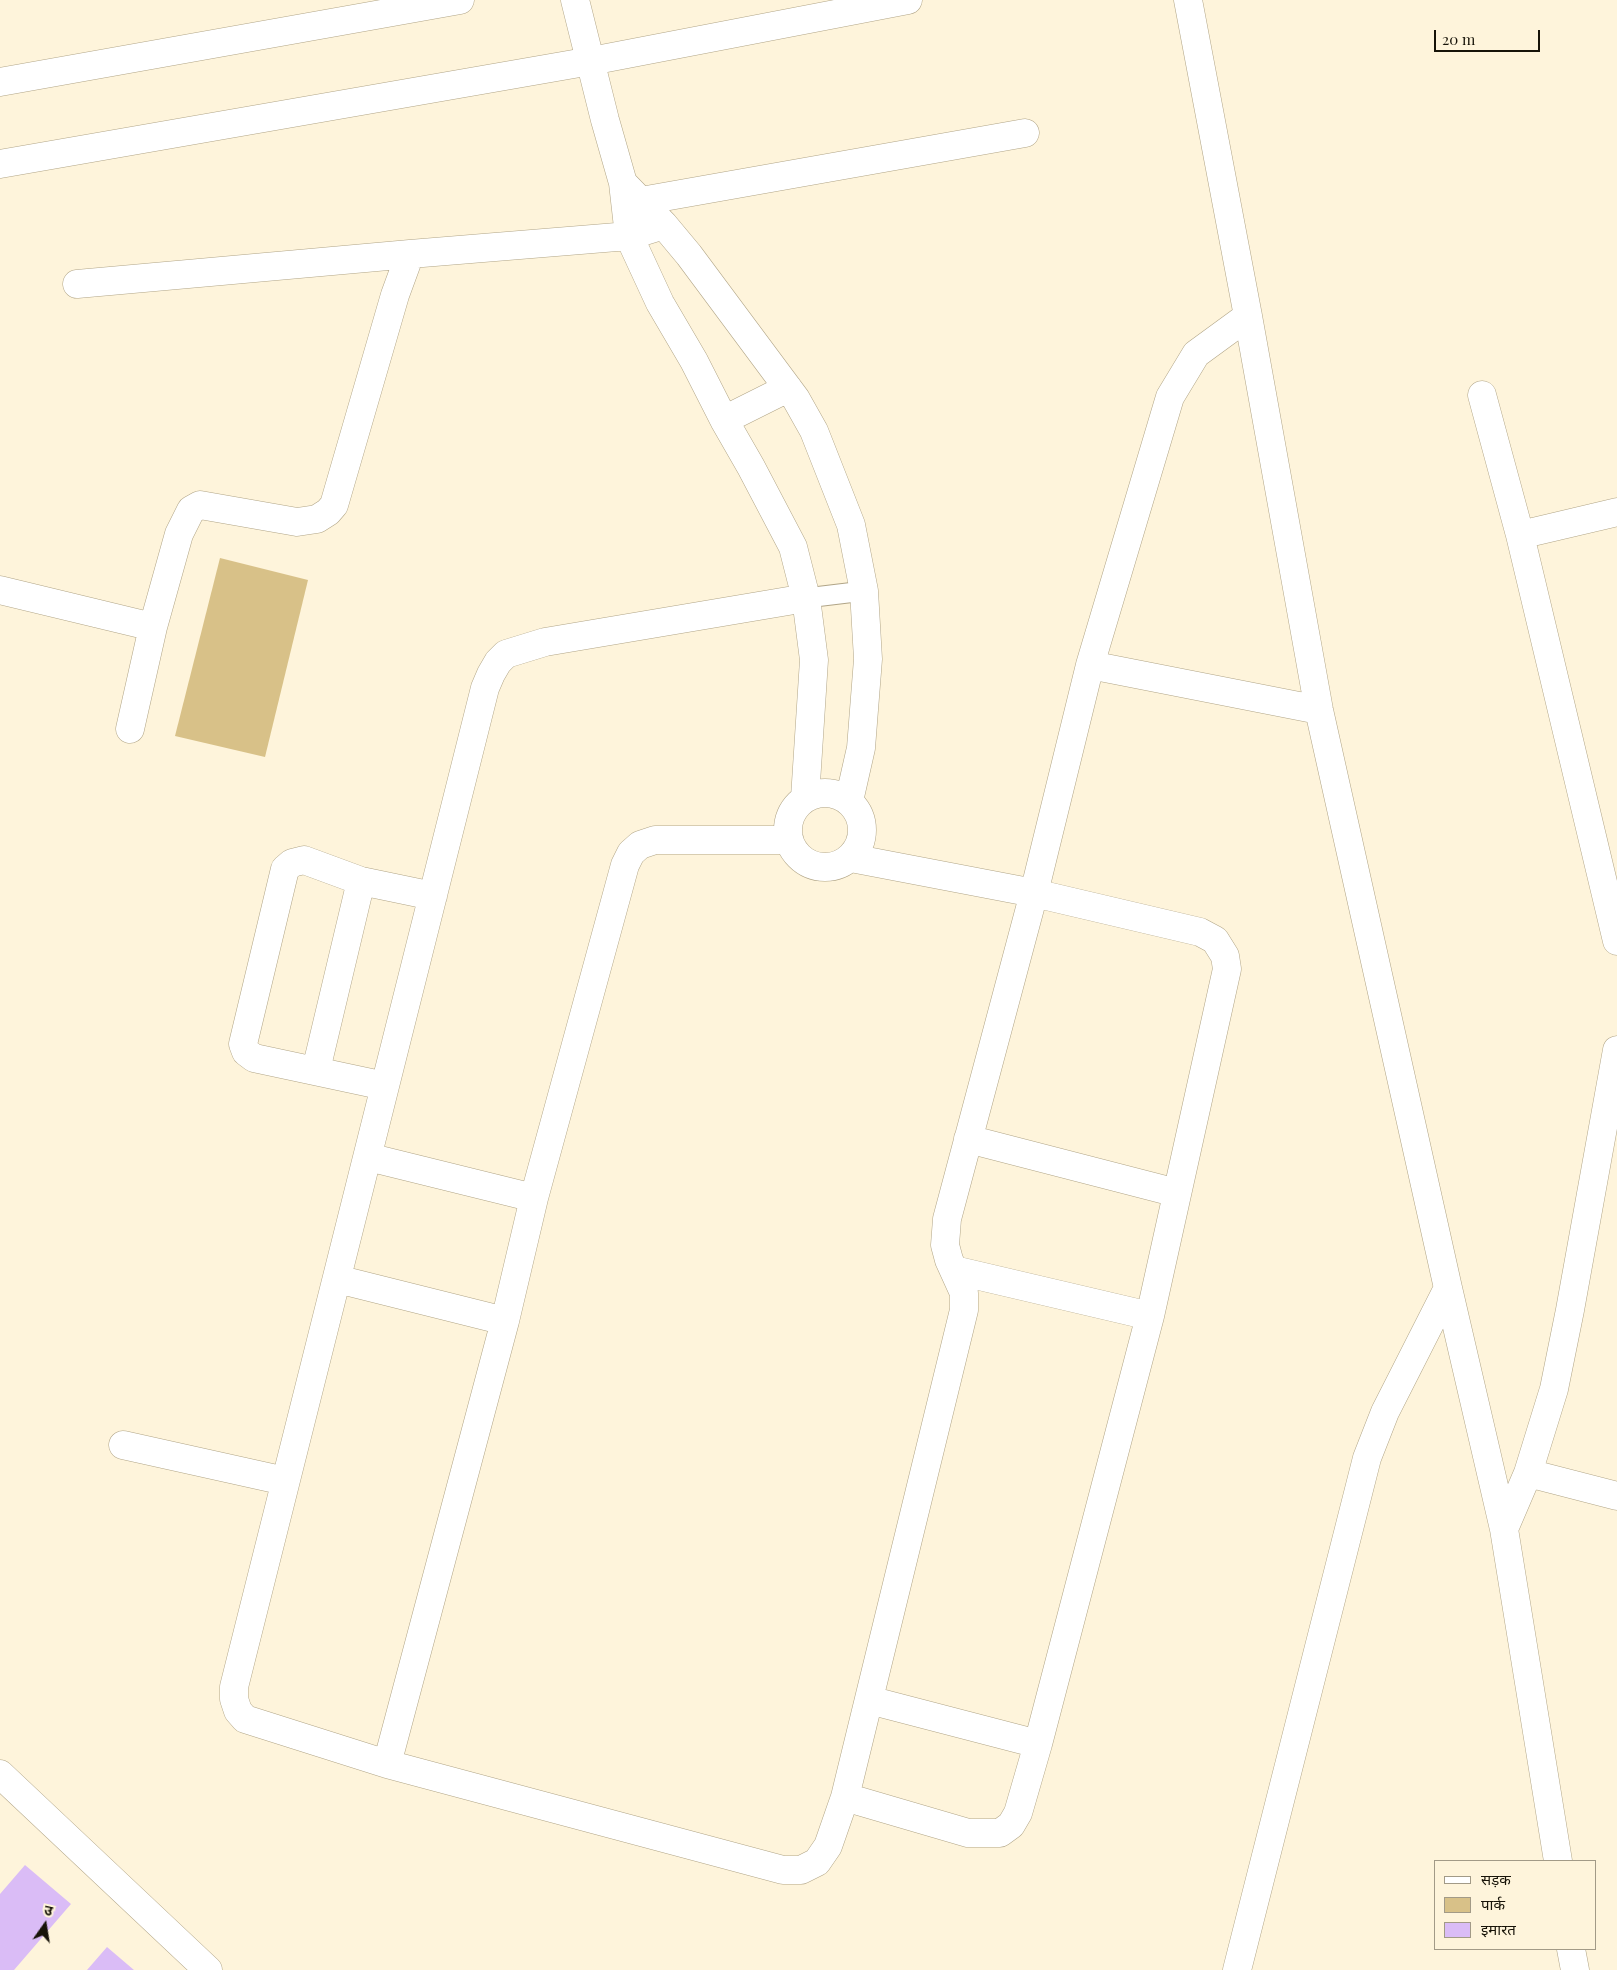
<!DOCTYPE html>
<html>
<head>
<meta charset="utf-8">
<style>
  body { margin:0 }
  #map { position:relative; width:1617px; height:1970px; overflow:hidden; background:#fef4db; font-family:"Playfair Display","Noto Sans Devanagari",serif }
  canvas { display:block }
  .legend { position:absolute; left:1434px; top:1860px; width:162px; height:90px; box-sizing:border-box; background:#fef4db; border:1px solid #a29a87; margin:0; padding:6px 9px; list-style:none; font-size:15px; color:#171308 }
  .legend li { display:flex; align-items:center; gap:10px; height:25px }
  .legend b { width:25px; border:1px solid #a29a87 }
  .north { position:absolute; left:20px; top:1900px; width:50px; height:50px; -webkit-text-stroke:4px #fef4db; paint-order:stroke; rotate:13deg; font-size:14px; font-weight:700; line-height:20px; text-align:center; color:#171308 }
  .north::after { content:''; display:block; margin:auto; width:18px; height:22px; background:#171308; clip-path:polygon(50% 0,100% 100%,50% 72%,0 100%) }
  .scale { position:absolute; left:1434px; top:30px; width:106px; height:22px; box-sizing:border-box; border:2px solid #171308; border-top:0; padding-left:6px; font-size:15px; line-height:18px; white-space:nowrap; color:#171308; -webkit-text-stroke:4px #fef4db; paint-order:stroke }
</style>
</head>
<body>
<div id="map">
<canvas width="1617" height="1970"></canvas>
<ul class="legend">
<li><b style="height:6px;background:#fff"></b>सड़क</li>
<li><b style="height:14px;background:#d8c188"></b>पार्क</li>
<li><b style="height:14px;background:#dabcf6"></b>इमारत</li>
</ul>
<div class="north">उ</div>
<div class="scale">20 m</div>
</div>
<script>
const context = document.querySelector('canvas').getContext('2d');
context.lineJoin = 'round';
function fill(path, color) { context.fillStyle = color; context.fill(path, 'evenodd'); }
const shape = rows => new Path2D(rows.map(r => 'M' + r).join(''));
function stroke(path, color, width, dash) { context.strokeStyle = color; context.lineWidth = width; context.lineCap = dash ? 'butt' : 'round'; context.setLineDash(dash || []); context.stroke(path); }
const green = shape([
  [220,558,308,580,265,757,175,736]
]);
const building = shape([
  [25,1865,71,1904,14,1970,0,1970,0,1894],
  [107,1947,134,1970,87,1970]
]);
const lane = shape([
  [806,598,864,591]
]);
const street = shape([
  [575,0,605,120,623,183,629,236,660,303,694,361,724,420,751,467,793,547,806,598,814,660,805,798],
  [1188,0,1248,316,1319,710,1448,1288,1504,1529,1558,1861],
  [623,183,664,225,689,255,796,399,814,431,851,525,864,591,868,659,861,748,849,801],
  [641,201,1025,133],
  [77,284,410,254],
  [1482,395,1520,535,1617,941],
  [724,420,788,388],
  [1520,535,1617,512],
  [0,590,153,627],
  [1090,665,1319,710],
  [130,729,153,627,179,534,191,510,200,505,297,522,317,519,328,512,334,505,395,295,410,254,629,236,664,225],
  '788 830a37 37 0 1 1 74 0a37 37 0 1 1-74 0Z',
  [788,840,655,840,640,845,631,853,625,865,534,1198,505,1321,387,1764,245,1719,238,1711,234,1699,234,1687,485,688,491,674,498,662,506,654,545,642,806,598],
  [316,1070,361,881],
  [385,1086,254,1058,246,1052,243,1044,285,869,292,863,304,860,361,881,433,896],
  [968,1139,1177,1193],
  [368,1157,534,1198],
  [954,1270,1150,1316],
  [337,1279,505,1321],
  [123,1445,285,1481],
  [1528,1473,1617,1496],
  [1504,1529,1528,1473,1554,1389,1570,1310,1617,1050],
  [869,1700,1038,1744],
  [387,1764,783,1870,801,1870,817,1862,828,1846,845,1797,964,1310,964,1293,949,1260,945,1245,947,1219,1034,893,1090,665,1170,397,1196,354,1248,316],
  [0,1774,208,1970],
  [845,1797,968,1833,1000,1833,1011,1825,1018,1813,1038,1744,1150,1316,1227,969,1225,956,1215,940,1200,932,1034,893,851,858],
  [1571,1949,1575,1970],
  [1237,1970,1367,1458,1385,1412,1448,1288]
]);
const secondary = shape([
  [0,82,460,0],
  [0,164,591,61,908,0]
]);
fill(green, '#d8c188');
fill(building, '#dabcf6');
stroke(lane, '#b1a587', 21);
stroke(street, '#b1a587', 29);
stroke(secondary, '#b1a587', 29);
stroke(lane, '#fff', 19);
stroke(street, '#fff', 28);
stroke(secondary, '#fff', 28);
</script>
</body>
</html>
